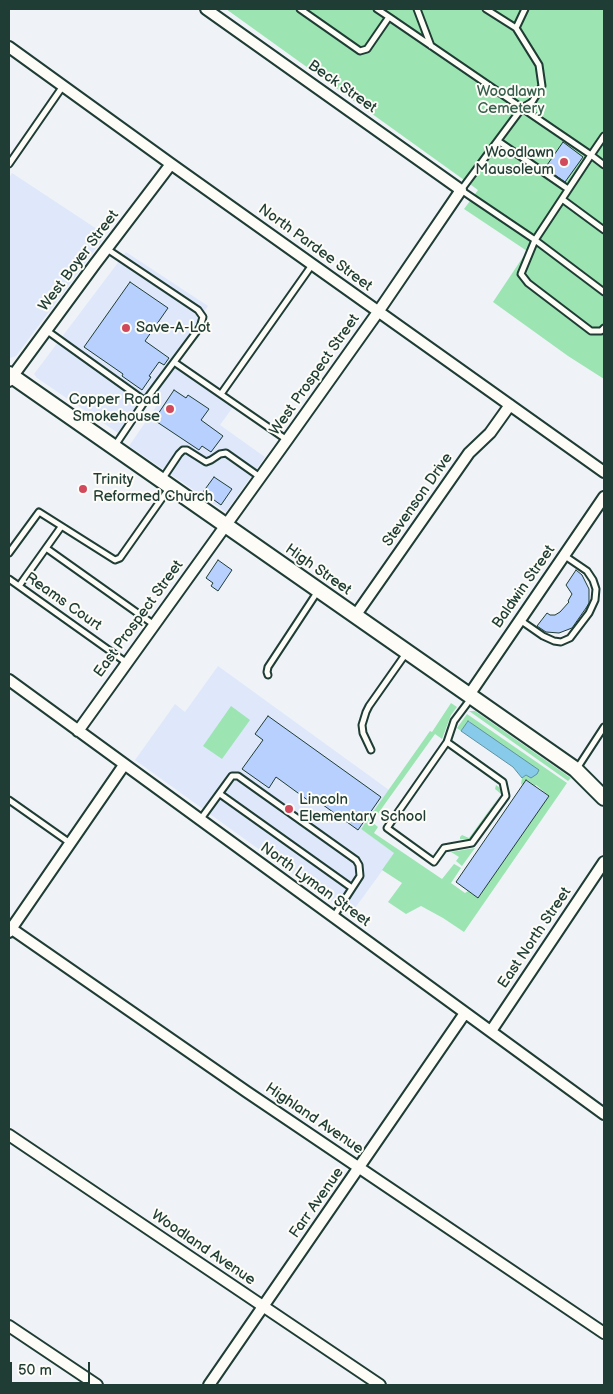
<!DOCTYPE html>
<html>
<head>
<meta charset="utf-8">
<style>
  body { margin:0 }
  #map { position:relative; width:613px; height:1394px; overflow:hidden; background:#eff3f8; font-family:"Balsamiq Sans",sans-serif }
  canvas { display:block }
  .frame { position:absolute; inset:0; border:10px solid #1f3d34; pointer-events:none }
  .scale { position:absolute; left:10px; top:1362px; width:80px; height:22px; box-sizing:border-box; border:2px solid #1f3d34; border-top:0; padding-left:6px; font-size:15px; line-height:18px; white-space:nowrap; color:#1f3d34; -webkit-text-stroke:4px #fdfcf7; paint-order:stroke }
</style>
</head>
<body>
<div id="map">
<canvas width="613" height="1394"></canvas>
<div class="frame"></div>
<div class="scale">50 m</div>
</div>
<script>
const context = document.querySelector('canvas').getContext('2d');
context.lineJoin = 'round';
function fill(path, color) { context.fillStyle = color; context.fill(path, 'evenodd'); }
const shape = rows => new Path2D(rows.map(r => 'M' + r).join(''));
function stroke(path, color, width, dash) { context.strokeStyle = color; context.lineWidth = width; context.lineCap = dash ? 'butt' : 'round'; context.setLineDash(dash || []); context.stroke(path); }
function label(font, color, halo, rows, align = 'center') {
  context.font = font + ' "Balsamiq Sans",sans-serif'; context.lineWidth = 4; context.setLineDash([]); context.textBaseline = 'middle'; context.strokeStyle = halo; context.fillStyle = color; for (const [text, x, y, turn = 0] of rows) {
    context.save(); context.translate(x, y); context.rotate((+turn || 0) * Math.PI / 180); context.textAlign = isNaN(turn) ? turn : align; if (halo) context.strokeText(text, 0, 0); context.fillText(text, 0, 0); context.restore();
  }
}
const built = shape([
  [12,173,106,235,16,356,10,358,9,357,9,178],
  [126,252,208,306,171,362,233,407,220,425,265,457,226,512,129,446,158,404,145,396,118,433,37,378,34,374],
  [218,666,389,790,361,829,395,853,350,915,135,760,175,704,185,712]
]);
const green = shape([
  [226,9,604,9,604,379,568,356,493,302,527,251,464,209,478,190],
  [451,703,457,707,451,715,442,739,435,734,372,822,378,827,374,833,442,879,454,864,456,865,461,868,451,883,465,893,468,891,478,898,549,796,536,785,535,786,526,780,523,785,521,784,522,778,525,776,528,776,469,721,461,731,457,728,467,714,567,783,464,932,443,918,421,906,406,914,388,902,402,883,382,870,394,853,361,829,430,731,432,732],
  [231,706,250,720,222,759,203,746],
  [469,711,475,711,571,778,568,781],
  [496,785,500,788,501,794,470,839,460,839,460,837,462,835,469,838,501,794,495,789],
  [475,848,462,866,456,861,459,857,451,852]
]);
const water = shape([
  [468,721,539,770,537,774,531,778,526,775,522,778,513,767,461,731,468,721]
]);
const building = shape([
  [563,142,583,157,565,182,545,168,563,142],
  [130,282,168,308,145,341,169,358,164,365,159,362,149,376,151,377,142,390,122,376,123,374,84,347,130,282],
  [174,390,186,398,188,395,209,409,201,420,223,436,211,452,202,446,199,450,154,420,174,390],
  [214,477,232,489,221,505,203,492,214,477],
  [218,560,232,570,218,591,211,586,213,583,206,578,218,560],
  [576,570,582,575,589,589,589,603,586,608,572,628,559,633,546,632,537,626,547,613,550,615,555,615,560,612,569,602,568,601,572,594,566,585,576,570],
  [268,716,381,797,358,830,312,797,309,801,276,777,269,788,242,769,263,740,255,734,268,716],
  [526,780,549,796,478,898,456,882,526,780]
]);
const lane = shape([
  [300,9,360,51,367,49,389,17,377,9],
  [417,9,431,46],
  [389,17,522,108,532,102,542,86,539,65,516,28,486,9],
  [516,28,525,9],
  [522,108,591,155,535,240,461,190,522,108],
  [604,136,591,155,604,165],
  [498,141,568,189],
  [9,164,63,86],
  [562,199,604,230],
  [107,249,198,310,203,317,200,327,145,401],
  [604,292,535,240,521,274,528,283,591,331,601,331,604,328],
  [46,330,145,401,114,447],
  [174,362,287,440],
  [221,394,312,265],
  [163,478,179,454,183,450,187,450,206,462,211,460,220,454,226,453,260,477],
  [46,548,153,624],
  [9,553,39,512,115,560,120,558,170,487],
  [9,579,127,663],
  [19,586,61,527],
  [520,620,543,636,554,641,561,642,570,638,589,613,595,600,596,589,593,580,587,571,565,556],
  [268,675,267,672,268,667,318,591],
  [447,742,503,782,506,796,472,843,444,848,434,862,387,828,447,742,454,721,472,697],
  [371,750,363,733,362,725,366,712,369,706,407,652],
  [576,770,604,727],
  [220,794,352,888],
  [9,800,70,843],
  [200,820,232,776,238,776,356,860,359,865,360,876,334,916]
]);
const street = shape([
  [9,47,171,164,604,472],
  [9,381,95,264,171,164],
  [355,616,469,453,490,433,510,405],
  [9,680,604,1114],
  [469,695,604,497],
  [78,731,287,440,378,312,461,190,206,9],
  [9,927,247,1092,604,1333],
  [9,932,124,765],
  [491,1031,604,862],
  [9,1135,380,1385],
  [9,1326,97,1385],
  [209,1385,465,1013]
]);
const secondary = shape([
  [9,374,575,769,604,798]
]);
const markers = [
  [564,162,5,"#d1495b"],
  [126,328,5,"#d1495b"],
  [170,409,5,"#d1495b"],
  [83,489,5,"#d1495b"],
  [289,809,5,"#d1495b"]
];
const streetNames = [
  ["Beck Street",342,87,35],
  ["North Pardee Street",315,248,36],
  ["West Boyer Street",79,261,-53],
  ["West Prospect Street",315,375,-55],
  ["Stevenson Drive",418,500,-55],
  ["High Street",318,570,35],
  ["Baldwin Street",524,587,-55],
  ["Reams Court",63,602,35],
  ["East Prospect Street",139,619,-54],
  ["North Lyman Street",315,885,36],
  ["East North Street",535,938,-56],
  ["Highland Avenue",314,1119,34],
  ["Farr Avenue",317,1203,-55],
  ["Woodland Avenue",203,1248,34]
];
const parkNames = [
  ["Woodlawn",511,92],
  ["Cemetery",511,109]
];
const poiNames = [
  ["Woodlawn",554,153,"right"],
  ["Mausoleum",554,170,"right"],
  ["Save-A-Lot",136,328],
  ["Copper Road",160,400,"right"],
  ["Smokehouse",160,417,"right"],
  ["Trinity",93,480],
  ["Reformed Church",93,497],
  ["Lincoln",299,800],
  ["Elementary School",299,817]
];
fill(built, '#dee8fa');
fill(green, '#9ce5b3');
fill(water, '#88cae9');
stroke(water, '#5e92a1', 1);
fill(building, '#b7d0fe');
stroke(building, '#1f3d34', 1);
stroke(lane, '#1f3d34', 9);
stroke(street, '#1f3d34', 14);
stroke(secondary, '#1f3d34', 18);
stroke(lane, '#fdfcf7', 5);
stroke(street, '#fdfcf7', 10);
stroke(secondary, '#fdfcf7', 14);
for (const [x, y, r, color] of markers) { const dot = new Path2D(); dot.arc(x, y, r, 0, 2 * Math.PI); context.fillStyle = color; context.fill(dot); stroke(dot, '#fdfcf7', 2); }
label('15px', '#1f3d34', '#fdfcf7', streetNames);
label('15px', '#385f4d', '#fdfcf7', parkNames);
label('15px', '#1f3d34', '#fdfcf7', poiNames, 'left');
</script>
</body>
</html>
